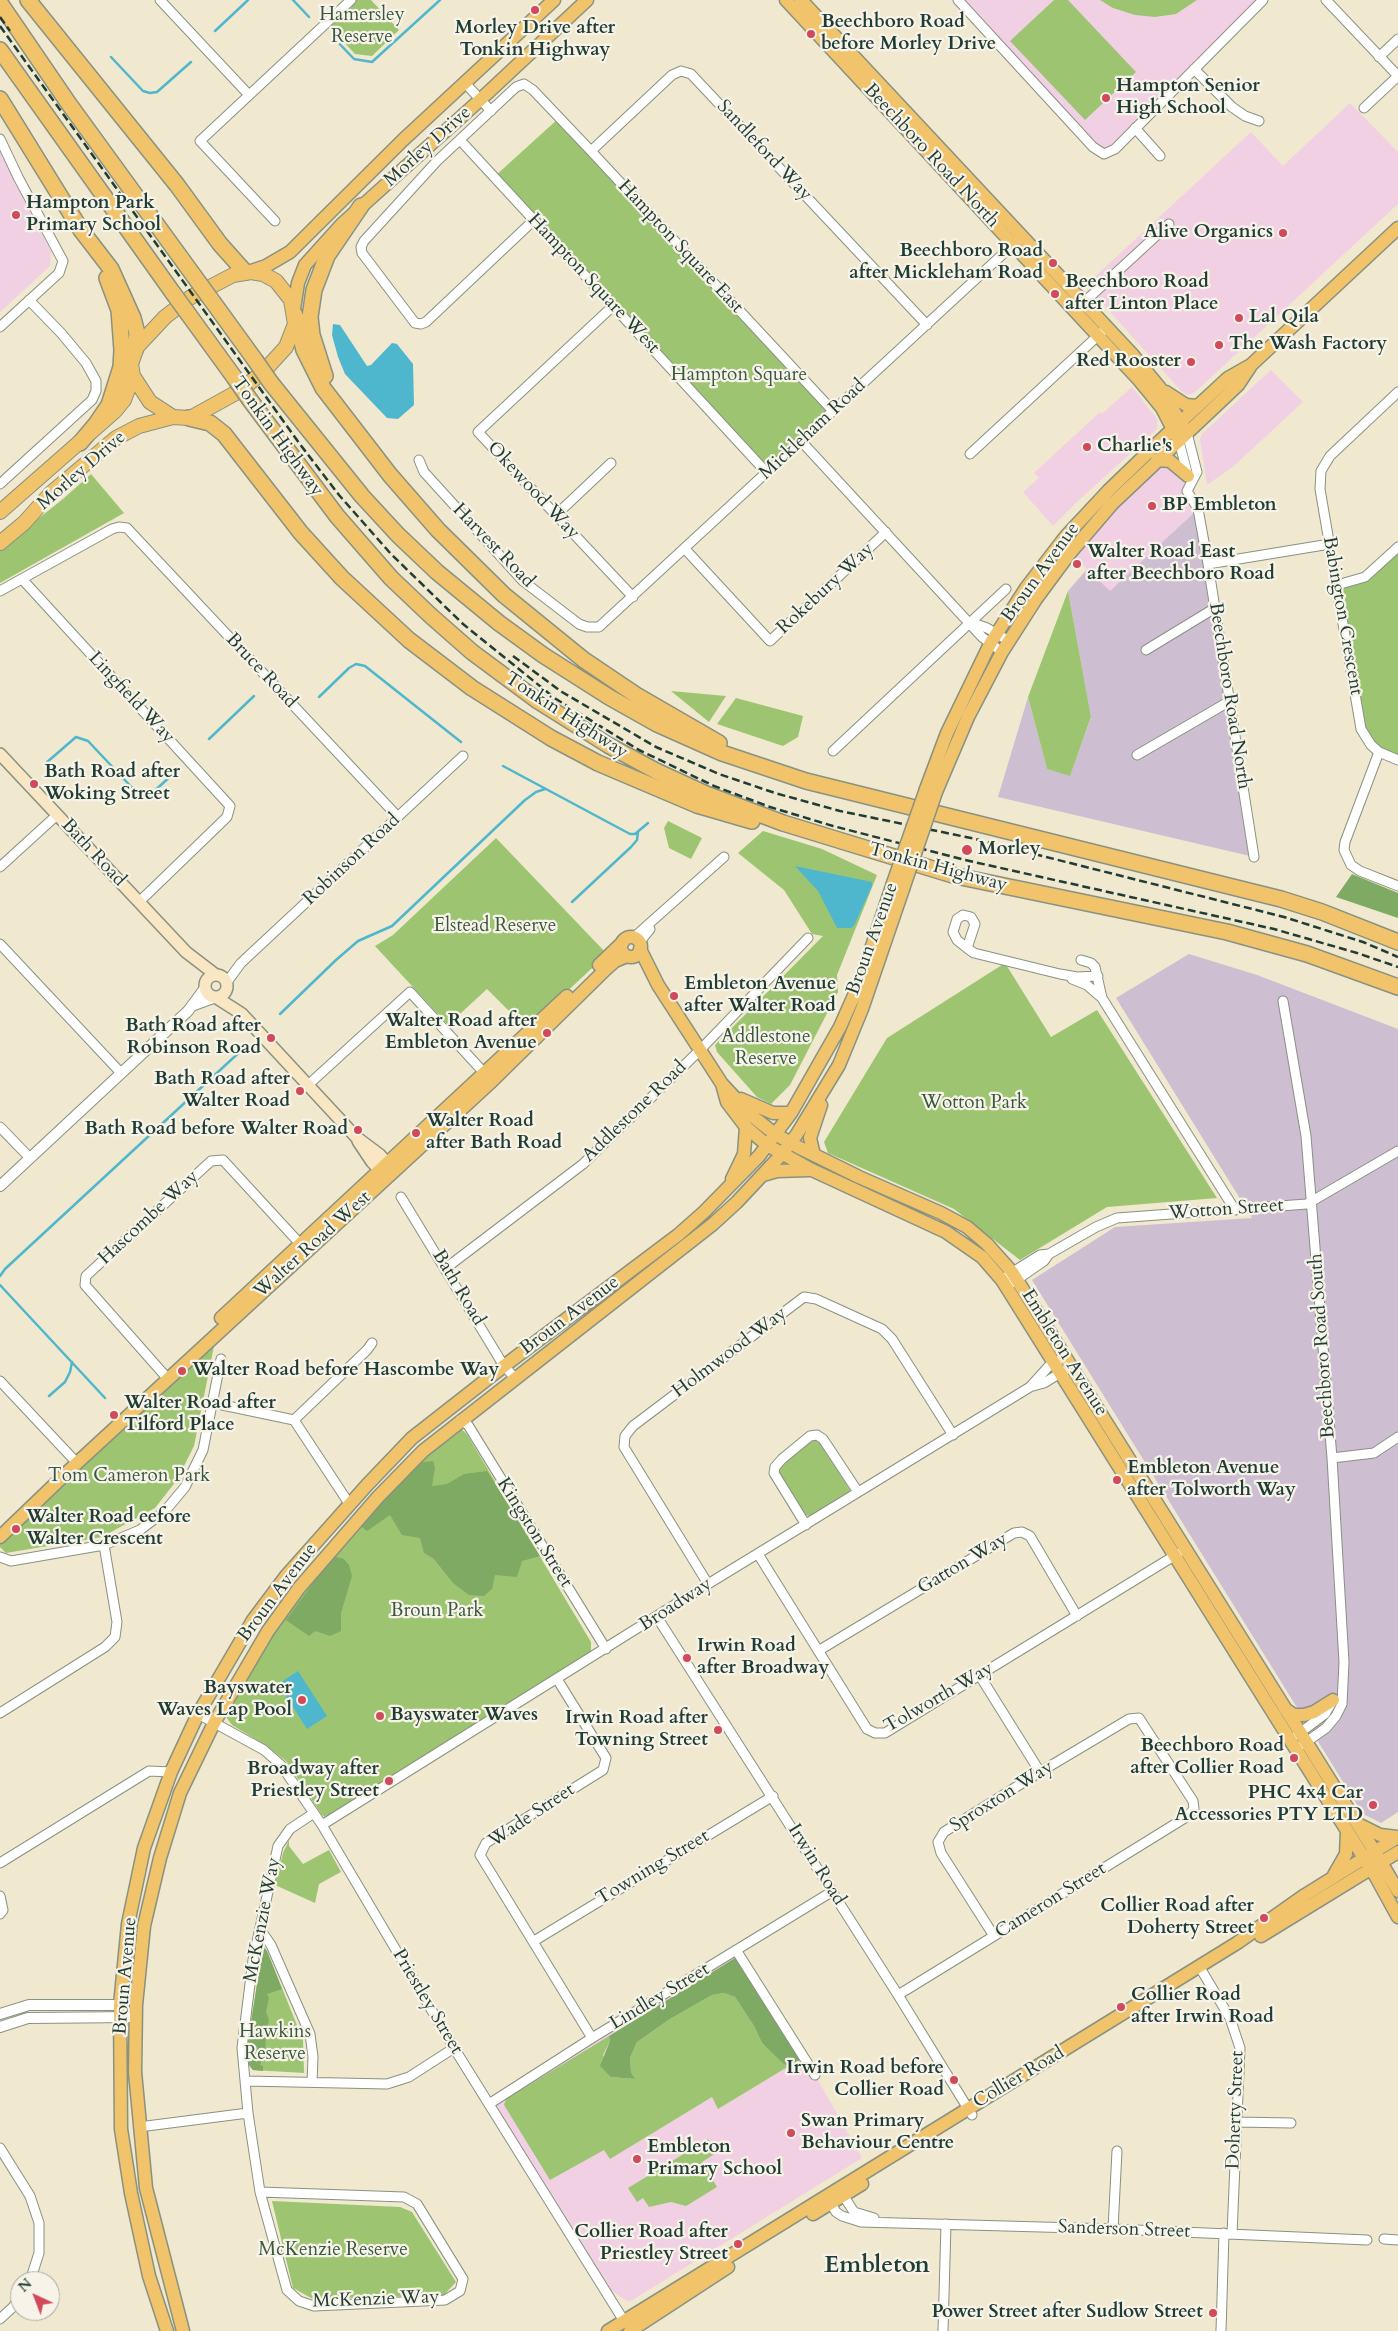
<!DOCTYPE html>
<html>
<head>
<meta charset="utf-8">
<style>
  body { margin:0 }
  #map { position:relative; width:1398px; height:2331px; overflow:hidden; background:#f0e8cf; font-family:Cardo,serif }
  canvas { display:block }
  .north { position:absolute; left:10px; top:2271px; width:50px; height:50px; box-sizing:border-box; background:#f7f3e8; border:1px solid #a1aaa0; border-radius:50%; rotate:317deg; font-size:14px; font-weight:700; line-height:20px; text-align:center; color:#1f3d34 }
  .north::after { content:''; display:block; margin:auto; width:18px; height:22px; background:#d1495b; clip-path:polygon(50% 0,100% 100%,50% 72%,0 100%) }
</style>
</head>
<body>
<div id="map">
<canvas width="1398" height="2331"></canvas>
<div class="north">N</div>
</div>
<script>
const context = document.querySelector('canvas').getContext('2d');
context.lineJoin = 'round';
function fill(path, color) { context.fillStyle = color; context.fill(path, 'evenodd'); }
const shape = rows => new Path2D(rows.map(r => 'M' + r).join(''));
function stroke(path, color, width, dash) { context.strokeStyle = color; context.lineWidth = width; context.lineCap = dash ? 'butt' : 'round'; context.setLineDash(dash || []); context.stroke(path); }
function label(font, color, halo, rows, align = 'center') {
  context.font = font + ' Cardo,serif'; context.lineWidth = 4.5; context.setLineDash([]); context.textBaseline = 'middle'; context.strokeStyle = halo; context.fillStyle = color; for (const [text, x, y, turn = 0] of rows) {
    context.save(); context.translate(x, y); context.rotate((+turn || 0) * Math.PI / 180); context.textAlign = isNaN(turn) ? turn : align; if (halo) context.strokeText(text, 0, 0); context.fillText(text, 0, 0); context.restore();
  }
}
const built = shape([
  [958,0,1263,0,1104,154],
  [1350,103,1398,152,1398,204,1194,393,1189,395,1182,392,1086,285,1251,132,1283,166],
  [0,152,51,251,50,266,0,312],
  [1271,370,1303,402,1235,465,1207,485,1200,439,1203,433],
  [1132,387,1157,419,1157,429,1080,499,1053,526,1023,492,1039,478,1034,473,1100,412,1102,414],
  [1157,460,1193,482,1198,509,1110,592,1073,555],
  [736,1950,815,2075,862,2158,629,2302,599,2283,490,2104]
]);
const industrial = shape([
  [1198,509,1250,856,998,797,1028,697,1047,769,1070,775,1091,718,1068,591,1087,569,1110,591],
  [1189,954,1257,975,1398,1029,1398,1812,1381,1823,1363,1814,1032,1280,1115,1227,1252,1218,1116,998]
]);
const green = shape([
  [351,0,371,0,399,30,372,56,355,54,326,23],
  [1054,0,1068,0,1136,72,1085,120,1010,41],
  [1100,0,1197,0,1176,14,1155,17,1135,15,1113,8],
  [559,118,833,411,767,473,494,177],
  [91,474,124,513,0,583,0,544,14,538,63,499],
  [1398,547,1398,760,1364,737,1337,585,1360,579],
  [1068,591,1091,717,1070,776,1047,769,1028,697],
  [671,691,726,696,709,722],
  [736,698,803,716,798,737,783,746,717,724],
  [668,821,702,838,691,859,669,848,664,828],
  [763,831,822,849,877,875,837,975,838,992,790,1085,771,1104,757,1097,717,1052,715,1045,823,936,812,934,784,890,738,853],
  [496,838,607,954,527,1029,487,989,448,1025,375,946,393,935],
  [1005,963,1051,1037,1097,1010,1217,1198,1107,1207,1020,1260,954,1209,828,1153,824,1142,887,1038],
  [214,1346,194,1446,177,1480,155,1508,102,1537,6,1553,0,1547,0,1539],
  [459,1429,464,1431,468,1436,591,1642,591,1653,328,1817,325,1817,322,1815,286,1761,265,1745,232,1725,226,1717,226,1707,276,1626,314,1579,430,1449],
  [813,1439,820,1443,850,1490,849,1495,814,1517,806,1515,777,1472,778,1466],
  [289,1840,289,1846,303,1864,329,1850,341,1872,319,1884,315,1903,275,1885,283,1853],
  [263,1946,267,1951,303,2040,304,2073,253,2070,249,2065,247,2048],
  [724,1993,735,1997,754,2026,762,2043,789,2066,718,2109,712,2097,610,2159,604,2150,550,2180,504,2105,506,2099,609,2036,610,2041,603,2055,611,2077,635,2079,631,2072,630,2058,637,2042,670,2019,712,1995],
  [708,2139,716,2153,702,2162,717,2187,686,2206,671,2202,649,2207,643,2198,637,2202,628,2188],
  [272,2201,400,2207,412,2212,456,2282,444,2295,313,2299,293,2288]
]);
const forest = shape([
  [1352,874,1398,893,1398,918,1336,897],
  [433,1461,435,1468,432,1486,447,1484,464,1474,487,1471,540,1556,522,1561,517,1577,495,1575,492,1589,484,1596,469,1595,453,1583,434,1559,424,1553,420,1538,402,1535,390,1515,367,1531,359,1525,417,1463],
  [333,1556,344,1559,349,1565,352,1576,341,1613,341,1631,330,1636,315,1631,309,1636,286,1620],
  [263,1946,267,1951,282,1989,267,1994,269,1998,266,2012,269,2020,266,2034,265,2053,260,2065,263,2066,263,2071,253,2070,249,2065,247,2048],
  [735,1958,741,1958,803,2058,789,2066,784,2064,762,2043,754,2026,735,1997,724,1993,712,1995,670,2019,637,2042,630,2058,631,2072,635,2079,611,2077,600,2066,610,2041,609,2036]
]);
const water = shape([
  [333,324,340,325,367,366,371,365,392,343,397,344,413,364,414,405,398,419,387,418,345,374,338,357,332,335],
  [795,866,872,882,872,886,854,926,851,928,837,928,818,891],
  [298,1671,327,1716,307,1729,278,1684]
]);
const stream = shape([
  [293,0,309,17],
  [215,31,248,0],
  [334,38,354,59,372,62,440,0],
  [111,57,143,91,150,93,157,92,191,62],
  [319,697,349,668,356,664,365,666,461,742],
  [209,739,254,696],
  [46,763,76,737,88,741,138,794,145,795,152,793,172,775],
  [503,766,630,834,635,834,648,823],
  [572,902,631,847,637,840,638,832],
  [280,1014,336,960,358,941,392,926,525,800,536,792,545,789],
  [0,1276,5,1269,245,1047],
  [0,1285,105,1398],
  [49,1396,65,1382,70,1372,72,1362]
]);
const minor = shape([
  [160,0,249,95],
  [958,0,1093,147,1104,154,1115,149,1263,0],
  [1326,0,1398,76],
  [1379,57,1398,39],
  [1194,69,1232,107,1245,116,1259,121],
  [465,83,491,111],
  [1364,108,1398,76],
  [1135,128,1160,156],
  [0,139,18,177,63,261,59,273,0,327],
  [460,140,767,473],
  [591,151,672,75,681,71,691,74,927,325],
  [534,220,426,322,421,324,415,323,362,253,361,247,364,241,437,161,516,87,524,84,533,90,591,151,833,411],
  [275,221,200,141,351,0],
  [1081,305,1169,224],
  [613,306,478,432,633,597],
  [1398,392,1330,456,1321,471,1320,489,1361,729,1371,745,1379,752,1398,760],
  [1187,433,1197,472,1187,491,1198,509,1208,564,1254,857],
  [801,441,982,637,1002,652],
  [1179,441,1188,476],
  [970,454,1102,332],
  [419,460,424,472,523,581,579,624,587,627,599,627,1017,241],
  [0,484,92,400,96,391,96,381,86,363,61,333,29,300],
  [556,515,611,463],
  [685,549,770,641,886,532],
  [1208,564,1330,544],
  [22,579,230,806,227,817,139,902],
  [1337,585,1365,577,1398,547],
  [0,591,112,529,119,527,127,528,398,817],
  [970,622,987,628,1009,641],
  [1146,650,1215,608],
  [833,751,1006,589],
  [1379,752,1345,842,1344,850,1351,865,1360,871,1398,886],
  [1137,755,1230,701],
  [0,867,57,815],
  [633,938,724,857],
  [639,943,650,929],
  [0,944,121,1073],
  [967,948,975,924,971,917,963,915,957,919,953,932,957,940,967,948,974,953,1060,974,1077,977,1098,976],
  [1081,960,1091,963,1095,967,1102,998,1235,1210],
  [1072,979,1087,985,1101,997],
  [227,982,241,963,463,756],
  [1283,1001,1306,1136,1332,1458,1344,1662,1342,1704,1336,1716,1326,1728,1302,1745],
  [308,1085,410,992,487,1076],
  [0,1127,30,1158],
  [401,1197,504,1366,516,1379],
  [446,1268,583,1164,700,1050,808,938],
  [1008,1275,1040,1255,1049,1254,1096,1227,1117,1218,1307,1204,1398,1151],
  [1012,1283,1044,1261,1049,1254],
  [168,1379,85,1285,86,1276,211,1161,223,1160,303,1247],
  [0,1381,77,1463],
  [1033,1386,1044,1383,1072,1366],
  [213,1403,294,1420,350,1505],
  [294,1420,367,1350,372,1343],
  [460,1420,468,1425,606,1649],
  [1332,1458,1374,1453,1398,1437],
  [806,1525,774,1473,775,1467,782,1459,810,1436,817,1435,823,1439,858,1492],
  [758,1554,867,1729,875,1733,885,1733,1179,1553],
  [0,1557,11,1561,104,1545,140,1530,165,1511,185,1487,203,1450,221,1359],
  [708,1584,624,1447,625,1436,633,1426,804,1297,816,1299,882,1329,892,1339,953,1435],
  [657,1617,898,1995,972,2115],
  [818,1651,1014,1533,1022,1532,1030,1536,1077,1616],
  [980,1676,1040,1772],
  [557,1679,606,1758,603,1770,486,1843,480,1855,592,2038],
  [0,1713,105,1647,115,1637,117,1622,104,1545],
  [198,1714,264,1750,281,1765,322,1825,454,2048,624,2321],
  [1297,1735,1325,1714,1332,1702],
  [322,1825,708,1584,1030,1387,1049,1366,1059,1360],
  [0,1863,149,1771,171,1772],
  [0,1896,3,1910,0,1914],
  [260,1929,271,1945,310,2034,313,2057,312,2082],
  [534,1941,773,1796],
  [736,1950,815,2075],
  [1199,1966,1230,2018,1240,2048,1232,2234],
  [898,1995,994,1936,1188,1816,1194,1809,1193,1801,1139,1718,1129,1719,1040,1772,944,1832,938,1842,941,1853,994,1936],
  [246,2081,387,2084,409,2077,454,2048],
  [489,2104,592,2038,833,1891],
  [1237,2122,1291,2123],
  [139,2127,248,2113],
  [0,2148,30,2196,39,2223,39,2253,30,2281],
  [260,2192,404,2197,417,2204,463,2279,460,2291,445,2300,314,2306,299,2301,287,2290,260,2192,248,2113,242,2048,253,1960,278,1846,290,1829,314,1813],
  [841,2192,854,2212,874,2218],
  [829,2200,836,2212,842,2216,861,2222,1113,2229,1367,2240],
  [1113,2229,1117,2151],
  [1384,2239,1398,2240],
  [0,2319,13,2307,20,2297],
  [943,2331,946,2224],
  [1221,2331,1224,2233]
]);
const tertiary = shape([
  [194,1005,213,998],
  [0,1186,188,1011,205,988],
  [0,2014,29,2005,120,2005],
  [0,2027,28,2018,136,2017]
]);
const secondary = shape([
  [0,754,186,952,216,975],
  '205 986a11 11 0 1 1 22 0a11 11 0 1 1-22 0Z',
  [217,998,242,1014,356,1137,380,1155,393,1170],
  [358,1141,372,1162,385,1175]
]);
const primary = shape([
  [786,0,1139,380,1162,408,1179,441],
  [801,0,1132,354,1160,388,1187,433],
  [248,272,266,266,290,252,403,140,554,0],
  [294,309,298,283,305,265,342,224,480,100,587,0],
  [1166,392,1186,405,1198,406],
  [1157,460,1170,461,1188,476],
  [926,789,947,733,990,644,1026,588,1066,536,1108,491,1162,439,1228,378,1251,365,1398,228],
  [936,792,968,717,1002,652,1036,599,1070,553,1112,504,1238,385,1250,367],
  '621 947a10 10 0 1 1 20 0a10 10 0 1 1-20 0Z',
  [640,949,658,985,722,1084,752,1116,775,1134,798,1147,859,1177,941,1213,967,1227,987,1244,1012,1272,1375,1852,1398,1891],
  [599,965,623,942],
  [722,1084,727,1102,746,1127,767,1145,812,1170,946,1232,982,1257,1002,1280,1376,1877,1398,1917],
  [741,1099,773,1113,791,1113],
  [814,1155,810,1138,821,1105],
  [763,1175,777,1171,809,1170],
  [732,1179,744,1154,746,1127],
  [221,1318,567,996],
  [0,1537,77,1463,492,1081,605,970,615,961,627,956],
  [1285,1709,1294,1715,1304,1715,1314,1712,1333,1700],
  [1360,1825,1380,1835,1398,1837],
  [1334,1875,1346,1854,1347,1831],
  [1261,1936,1398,1852],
  [813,2214,862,2184],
  [167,2331,149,2276,131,2193,121,2129,120,2005,128,1924,144,1848,171,1772,198,1714,253,1620,286,1576,367,1485,412,1438,504,1366,678,1235,704,1212,759,1156,791,1113,840,1027,860,982,892,886],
  [183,2331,146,2188,135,2072,136,2005,144,1926,160,1858,180,1793,214,1723,268,1631,299,1588,378,1497,423,1451,713,1224,737,1202,782,1154,797,1134,839,1065,862,1009,903,889],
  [608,2331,1237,1943,1305,1895,1398,1837],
  [630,2331,728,2267]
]);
const trunk = shape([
  [251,272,263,274,276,281,291,300,295,324,286,347,265,370,241,390,194,416,189,418,173,417,150,402,133,376,131,364,137,347,165,317,191,297,233,275,251,272],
  [0,512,115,411,124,400,133,376],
  [0,543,24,523,51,493,116,438,139,426,173,417]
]);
const motorway = shape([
  [28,0,177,185,220,244,245,272],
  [0,3,69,104,194,276],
  [0,50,173,293],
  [0,99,81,230,111,269,133,318,137,333,135,350],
  [210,298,255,360],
  [189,315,234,377],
  [295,315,304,350,323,388,390,475,438,530,504,595,584,660,636,695,719,743],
  [325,376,312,335,310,317,314,290,327,256,361,206],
  [271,383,362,496,398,535,437,572,499,623,543,655,609,697,657,724,722,753,806,781,1281,899,1322,912,1398,942],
  [250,400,337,516,391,578,431,616,472,652,538,701,608,745,656,771,706,794,783,823,956,876,1227,932,1307,954,1398,987],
  [189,418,210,423,224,434,301,533,342,578,409,640,472,688,551,738,598,763,697,805,752,821],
  [80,443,96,424,109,405,121,367,122,350,119,310,107,278]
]);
const rail = shape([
  [0,17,10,31],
  [0,26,299,443,339,495,391,554,463,624,556,699,639,750,714,786,770,807,833,826,965,860,1274,929,1357,953,1398,967],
  [513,656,562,692,656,747,719,774,775,793,840,811,971,838,1284,917,1363,942,1398,957]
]);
const primaryBridge = shape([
  [892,886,926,789],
  [903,889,936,792]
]);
const motorwayBridge = shape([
  [194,276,210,298],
  [173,293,189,315],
  [255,360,271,383],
  [234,377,250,400]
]);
const markers = [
  [535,10,5,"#d1495b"],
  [811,34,5,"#d1495b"],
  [1106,98,5,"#d1495b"],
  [16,215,5,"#d1495b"],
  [1283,233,5,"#d1495b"],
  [1053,263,5,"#d1495b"],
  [1055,294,5,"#d1495b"],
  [1239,318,5,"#d1495b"],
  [1219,345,5,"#d1495b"],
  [1191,362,5,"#d1495b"],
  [1087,447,5,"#d1495b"],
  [1152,506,5,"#d1495b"],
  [1077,564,5,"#d1495b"],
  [34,784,5,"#d1495b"],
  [967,850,6,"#d1495b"],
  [674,996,5,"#d1495b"],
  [547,1033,5,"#d1495b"],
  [271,1038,5,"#d1495b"],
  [300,1091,5,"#d1495b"],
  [358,1130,5,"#d1495b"],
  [416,1133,5,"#d1495b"],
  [182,1371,5,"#d1495b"],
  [114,1415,5,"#d1495b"],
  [1117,1480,5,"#d1495b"],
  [16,1529,5,"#d1495b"],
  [687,1658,5,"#d1495b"],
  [302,1700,5,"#d1495b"],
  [380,1716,5,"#d1495b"],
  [718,1730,5,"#d1495b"],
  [1294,1758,5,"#d1495b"],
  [389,1781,5,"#d1495b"],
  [1373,1805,5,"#d1495b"],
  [1264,1918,5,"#d1495b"],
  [1121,2007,5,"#d1495b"],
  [954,2080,5,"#d1495b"],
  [791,2133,5,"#d1495b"],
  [637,2159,5,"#d1495b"],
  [738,2244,5,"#d1495b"],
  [1213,2313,5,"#d1495b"]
];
const parkNames = [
  ["Hamersley",362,16],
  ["Reserve",362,38],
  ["Hampton Square",739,376],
  ["Elstead Reserve",495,927],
  ["Addlestone",766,1038],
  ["Reserve",766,1060],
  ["Wotton Park",974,1104],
  ["Tom Cameron Park",129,1477],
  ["Broun Park",437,1612],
  ["Hawkins",275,2033],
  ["Reserve",275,2055],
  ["McKenzie Reserve",333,2251]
];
const poiNames = [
  ["Beechboro Road",821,23],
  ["before Morley Drive",821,45],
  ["Morley Drive after",535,29,"center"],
  ["Tonkin Highway",535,51,"center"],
  ["Hampton Senior",1116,87],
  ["High School",1116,109],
  ["Hampton Park",26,204],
  ["Primary School",26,226],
  ["Alive Organics",1273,233,"right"],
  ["Beechboro Road",1043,252,"right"],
  ["after Mickleham Road",1043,274,"right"],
  ["Beechboro Road",1065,283],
  ["after Linton Place",1065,305],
  ["Lal Qila",1249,318],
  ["The Wash Factory",1229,345],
  ["Red Rooster",1181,362,"right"],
  ["Charlie's",1097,447],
  ["BP Embleton",1162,506],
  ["Walter Road East",1087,553],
  ["after Beechboro Road",1087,575],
  ["Bath Road after",44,773],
  ["Woking Street",44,795],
  ["Morley",978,850],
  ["Embleton Avenue",684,985],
  ["after Walter Road",684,1007],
  ["Walter Road after",537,1022,"right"],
  ["Embleton Avenue",537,1044,"right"],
  ["Bath Road after",261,1027,"right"],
  ["Robinson Road",261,1049,"right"],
  ["Bath Road after",290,1080,"right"],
  ["Walter Road",290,1102,"right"],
  ["Walter Road",426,1122],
  ["after Bath Road",426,1144],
  ["Bath Road before Walter Road",348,1130,"right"],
  ["Walter Road before Hascombe Way",192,1371],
  ["Walter Road after",124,1404],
  ["Tilford Place",124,1426],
  ["Embleton Avenue",1127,1469],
  ["after Tolworth Way",1127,1491],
  ["Walter Road eefore",26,1518],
  ["Walter Crescent",26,1540],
  ["Irwin Road",697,1647],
  ["after Broadway",697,1669],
  ["Bayswater",292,1689,"right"],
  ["Waves Lap Pool",292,1711,"right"],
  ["Bayswater Waves",390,1716],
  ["Irwin Road after",708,1719,"right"],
  ["Towning Street",708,1741,"right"],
  ["Beechboro Road",1284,1747,"right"],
  ["after Collier Road",1284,1769,"right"],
  ["Broadway after",379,1770,"right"],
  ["Priestley Street",379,1792,"right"],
  ["PHC 4x4 Car",1363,1794,"right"],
  ["Accessories PTY LTD",1363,1816,"right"],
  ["Collier Road after",1254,1907,"right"],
  ["Doherty Street",1254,1929,"right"],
  ["Collier Road",1131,1996],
  ["after Irwin Road",1131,2018],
  ["Irwin Road before",944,2069,"right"],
  ["Collier Road",944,2091,"right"],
  ["Swan Primary",801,2122],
  ["Behaviour Centre",801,2144],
  ["Embleton",647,2148],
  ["Primary School",647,2170],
  ["Collier Road after",728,2233,"right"],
  ["Priestley Street",728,2255,"right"],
  ["Power Street after Sudlow Street",1203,2313,"right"]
];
const streetNames = [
  ["Morley Drive",428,147,-42],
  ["Sandleford Way",764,151,47],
  ["Beechboro Road North",931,156,47],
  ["Hampton Square East",680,247,47],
  ["Hampton Square West",593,284,47],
  ["Mickleham Road",813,430,-43],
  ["Tonkin Highway",277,437,54],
  ["Morley Drive",82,471,-41],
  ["Okewood Way",533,491,47],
  ["Harvest Road",493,546,46],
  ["Broun Avenue",1041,573,-54],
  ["Rokebury Way",826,589,-43],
  ["Babington Crescent",1342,616,80],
  ["Bruce Road",261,671,47],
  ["Beechboro Road North",1229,696,81],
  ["Lingfield Way",131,698,47],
  ["Tonkin Highway",566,716,33],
  ["Bath Road",93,853,47],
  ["Robinson Road",352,860,-43],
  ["Tonkin Highway",938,868,15],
  ["Broun Avenue",873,939,-70],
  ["Addlestone Road",635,1112,-44],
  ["Wotton Street",1226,1210,-4],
  ["Hascombe Way",149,1218,-43],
  ["Walter Road West",313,1245,-42],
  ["Bath Road",458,1288,59],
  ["Broun Avenue",570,1316,-37],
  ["Beechboro Road South",1323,1346,-94],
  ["Holmwood Way",730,1353,-37],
  ["Embleton Avenue",1064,1353,58],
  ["Kingston Street",534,1533,58],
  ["Gatton Way",963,1564,-31],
  ["Broun Avenue",278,1593,-53],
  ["Broadway",676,1605,-33],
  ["Tolworth Way",939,1698,-30],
  ["Sproxton Way",1002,1797,-32],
  ["Wade Street",532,1816,-34],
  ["Irwin Road",816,1865,58],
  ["Towning Street",653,1868,-31],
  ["Cameron Street",1051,1901,-32],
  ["McKenzie Way",263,1920,-79],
  ["Broun Avenue",126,1976,-85],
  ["Lindley Street",660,1997,-31],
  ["Priestley Street",427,2002,59],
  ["Collier Road",1019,2078,-31],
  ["Doherty Street",1236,2110,-88],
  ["Sanderson Street",1124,2230,2],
  ["McKenzie Way",376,2300,-2]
];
const districtNames = [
  ["Embleton",877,2266]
];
fill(built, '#f1d0e3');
fill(industrial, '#cebed1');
fill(green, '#9dc571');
fill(forest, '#7eaa63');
fill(water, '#4fb7cd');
stroke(stream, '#4fb7cd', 2.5);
stroke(minor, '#889282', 11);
stroke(tertiary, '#889282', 12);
stroke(secondary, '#889282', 14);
stroke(primary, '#889282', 15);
stroke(trunk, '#889282', 16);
stroke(motorway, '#889282', 18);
stroke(minor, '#fff', 9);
stroke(tertiary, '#fff', 10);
stroke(secondary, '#f9e7c3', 11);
stroke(primary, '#f1c36a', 12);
stroke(trunk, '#f1c36a', 14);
stroke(motorway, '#f1c36a', 15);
stroke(rail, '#1f3d34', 2.5, [8, 4]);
stroke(primaryBridge, '#889282', 15, []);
stroke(motorwayBridge, '#889282', 18, []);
stroke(primaryBridge, '#f1c36a', 12);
stroke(motorwayBridge, '#f1c36a', 15);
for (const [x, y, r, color] of markers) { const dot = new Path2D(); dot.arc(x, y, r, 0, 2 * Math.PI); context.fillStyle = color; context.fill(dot); stroke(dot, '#f7f3e8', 2); }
label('19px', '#385840', '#f7f3e8', parkNames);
label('bold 19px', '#1f3d34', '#f7f3e8', poiNames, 'left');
label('19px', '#1f3d34', '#f7f3e8', streetNames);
label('bold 24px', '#1f3d34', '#f7f3e8', districtNames);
</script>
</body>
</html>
